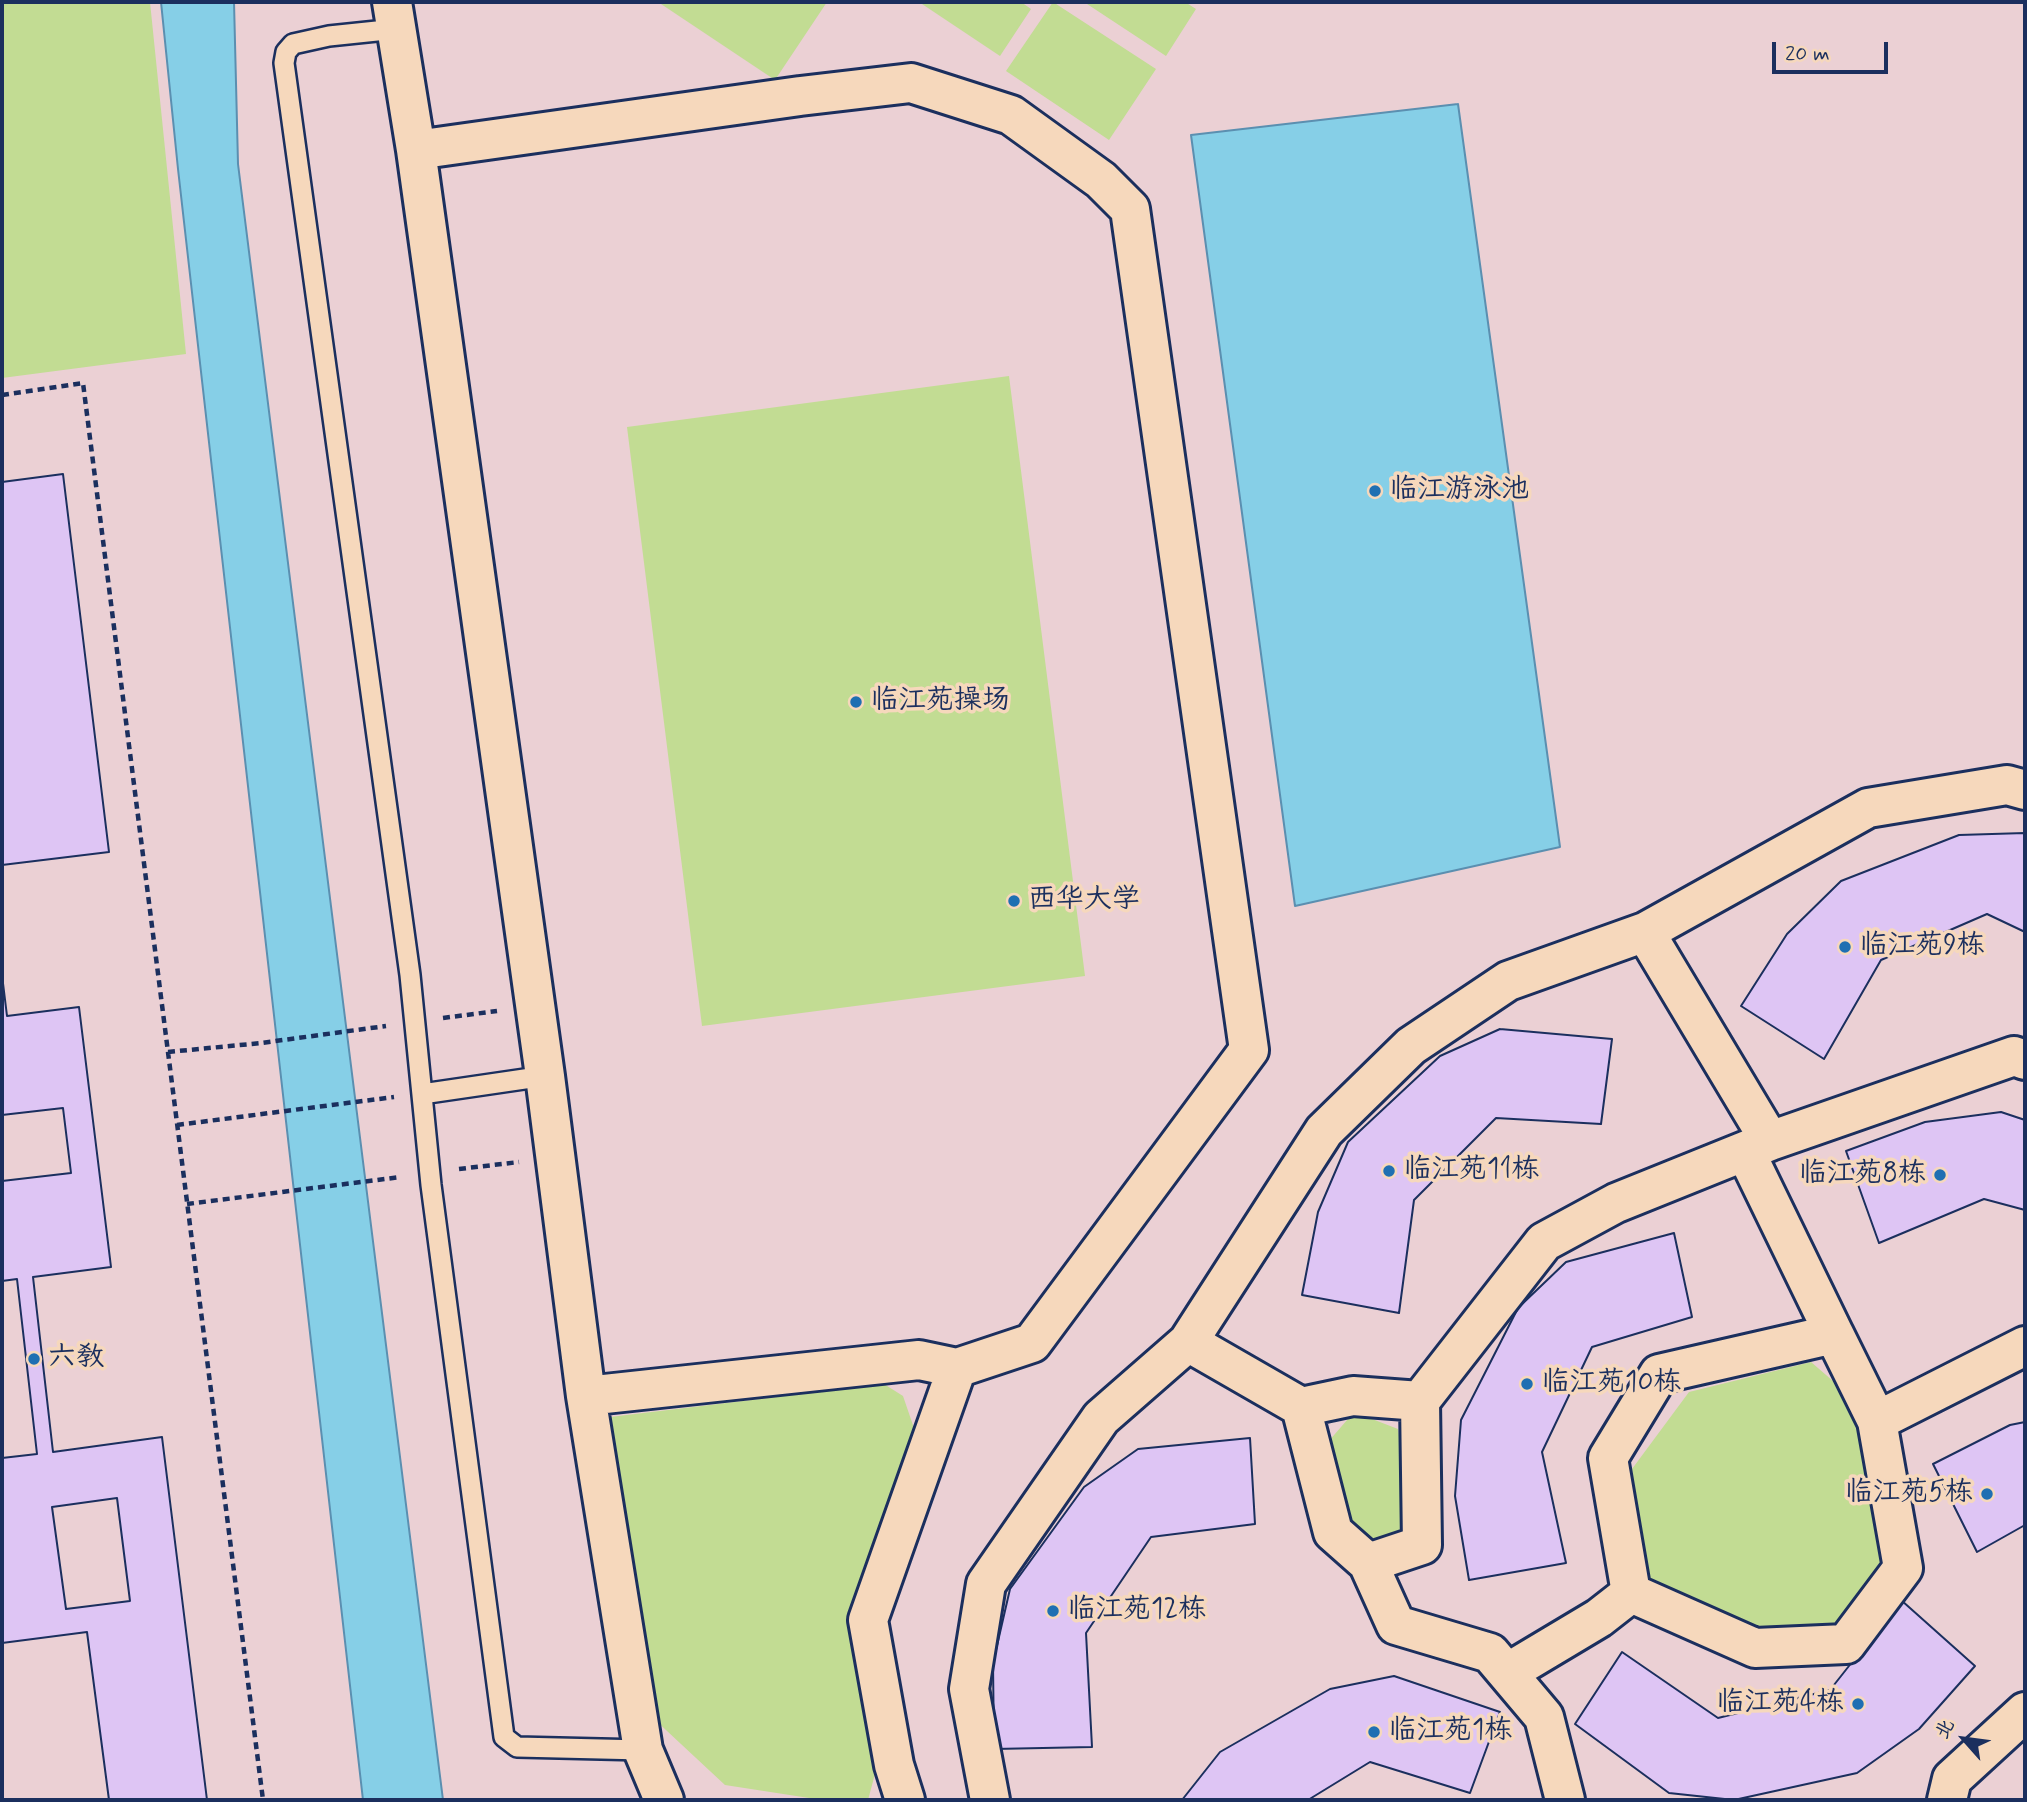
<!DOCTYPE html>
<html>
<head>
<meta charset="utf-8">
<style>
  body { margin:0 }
  #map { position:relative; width:2027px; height:1802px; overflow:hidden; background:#f1d4c7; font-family:Mynerve,"LXGW WenKai TC",sans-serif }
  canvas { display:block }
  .frame { position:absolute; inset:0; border:4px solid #1b2f5e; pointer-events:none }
  .north { position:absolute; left:1929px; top:1704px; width:70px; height:70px; -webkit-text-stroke:5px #f6d8bc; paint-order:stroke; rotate:298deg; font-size:19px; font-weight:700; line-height:28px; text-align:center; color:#1b2f5e }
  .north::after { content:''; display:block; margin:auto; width:24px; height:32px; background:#1b2f5e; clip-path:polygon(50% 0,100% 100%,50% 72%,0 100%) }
  .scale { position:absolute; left:1772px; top:42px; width:116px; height:32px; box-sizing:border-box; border:4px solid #1b2f5e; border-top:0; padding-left:9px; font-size:21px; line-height:24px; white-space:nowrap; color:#1b2f5e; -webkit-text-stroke:5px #f6d8bc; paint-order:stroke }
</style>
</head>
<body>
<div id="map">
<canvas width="2027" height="1802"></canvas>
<div class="frame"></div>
<div class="north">北</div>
<div class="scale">20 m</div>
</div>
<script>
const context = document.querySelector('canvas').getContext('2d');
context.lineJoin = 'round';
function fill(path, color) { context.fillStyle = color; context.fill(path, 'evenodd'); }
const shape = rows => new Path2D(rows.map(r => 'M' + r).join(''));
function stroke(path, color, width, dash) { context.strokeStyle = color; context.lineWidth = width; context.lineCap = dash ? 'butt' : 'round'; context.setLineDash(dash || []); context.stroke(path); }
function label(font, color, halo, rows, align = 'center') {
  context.font = font + ' Mynerve,"LXGW WenKai TC",sans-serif'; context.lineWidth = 7; context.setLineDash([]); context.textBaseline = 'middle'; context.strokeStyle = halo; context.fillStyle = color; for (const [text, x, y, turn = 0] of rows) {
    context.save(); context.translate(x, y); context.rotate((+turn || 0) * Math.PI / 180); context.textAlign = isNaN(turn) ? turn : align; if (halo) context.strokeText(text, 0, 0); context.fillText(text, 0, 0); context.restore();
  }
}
const built = shape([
  [2,2,2025,2,2025,1800,2,1800]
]);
const green = shape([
  [2,2,150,2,186,354,2,378],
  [658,2,827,2,775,80],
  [919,2,1021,2,1031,9,1000,56],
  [1053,2,1156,69,1109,140,1006,71],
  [1084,2,1185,2,1196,9,1166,56],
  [1009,376,1085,976,702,1026,627,427],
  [1811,1362,1833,1381,1863,1428,1886,1563,1835,1629,1757,1637,1646,1588,1632,1469,1689,1392],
  [884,1384,903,1396,916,1434,853,1613,879,1759,868,1800,822,1800,725,1785,652,1717,610,1417],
  [1354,1412,1398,1429,1417,1538,1371,1550,1346,1530,1328,1442]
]);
const water = shape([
  [161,2,234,2,238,164,443,1800,363,1800,178,169,161,2],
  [1458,104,1560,847,1295,906,1191,135,1458,104]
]);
const building = shape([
  [63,474,109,852,2,865,2,482,63,474],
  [2025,833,2025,932,1987,914,1881,960,1824,1059,1741,1006,1787,934,1841,881,1959,835,2025,833],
  [2,975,7,1016,79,1007,111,1267,33,1277,53,1452,162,1437,207,1800,109,1800,87,1632,2,1643,2,1458,37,1454,17,1279,2,1281,2,1181,71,1173,63,1108,2,1115,2,975],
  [117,1498,130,1601,66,1609,52,1507,117,1498],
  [1500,1029,1612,1039,1601,1124,1496,1118,1414,1200,1399,1313,1302,1295,1318,1212,1348,1142,1440,1056,1500,1029],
  [2001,1112,2025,1120,2025,1210,1984,1199,1879,1243,1846,1151,1925,1122,2001,1112],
  [1674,1233,1692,1317,1592,1347,1542,1452,1566,1563,1469,1580,1455,1496,1461,1420,1518,1308,1566,1262,1674,1233],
  [2025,1422,2025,1525,1977,1552,1933,1464,2010,1425,2025,1422],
  [1250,1438,1255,1524,1151,1537,1086,1633,1092,1747,994,1749,993,1663,1010,1589,1084,1487,1138,1449,1250,1438],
  [1901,1600,1975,1666,1919,1729,1857,1773,1734,1800,1669,1793,1575,1724,1622,1652,1718,1718,1830,1690,1901,1600],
  [1394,1676,1500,1712,1470,1793,1370,1762,1308,1800,1182,1800,1220,1752,1330,1689,1394,1676]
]);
const path = shape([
  [2,395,83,383,263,1800],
  [443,1018,497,1011],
  [168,1052,261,1043,386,1026],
  [177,1125,394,1097],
  [459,1169,519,1162],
  [187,1204,401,1177]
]);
const lane = shape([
  [396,29,329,36,293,44,286,52,284,63,410,975,431,1185,504,1737,517,1747,643,1750],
  [422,1094,545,1076]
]);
const street = shape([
  [392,2,416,150,545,1076,586,1396,643,1750,664,1800],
  [416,150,800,96,911,83,1011,115,1101,180,1130,209,1249,1050,1032,1343,957,1368,919,1360,586,1396],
  [1645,932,1770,1141],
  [1745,1151,1834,1334],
  [1834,1334,1877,1421,1903,1568,1846,1644,1755,1648,1631,1593,1608,1458,1659,1374,1834,1334],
  [1188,1342,1301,1407,1333,1532,1368,1563,1396,1625,1490,1653,1544,1717,1565,1800],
  [1301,1407,1353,1396,1420,1401],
  [1877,1421,2025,1346],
  [1368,1563,1422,1545,1420,1401,1544,1242,1616,1203,1770,1141,2014,1056,2025,1060],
  [1507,1673,1599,1618,1631,1593],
  [905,1800,894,1765,868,1620,957,1368],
  [990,1800,969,1689,986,1584,1101,1418,1188,1342,1324,1131,1411,1046,1508,981,1645,932,1868,808,2007,785,2025,790],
  [1947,1800,1952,1779,2025,1712]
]);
const markers = [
  [1375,491,7,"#1f6fb2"],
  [856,702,7,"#1f6fb2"],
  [1014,901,7,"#1f6fb2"],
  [1845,947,7,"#1f6fb2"],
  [1389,1171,7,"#1f6fb2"],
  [1940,1175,7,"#1f6fb2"],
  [34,1359,7,"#1f6fb2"],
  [1527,1384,7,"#1f6fb2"],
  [1987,1494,7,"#1f6fb2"],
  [1053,1611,7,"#1f6fb2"],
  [1858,1704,7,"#1f6fb2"],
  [1374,1732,7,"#1f6fb2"]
];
const poiNames = [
  ["临江游泳池",1389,491],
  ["临江苑操场",870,702],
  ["西华大学",1028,901],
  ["临江苑9栋",1859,947],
  ["临江苑11栋",1403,1171],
  ["临江苑8栋",1926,1175,"right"],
  ["六教",48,1359],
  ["临江苑10栋",1541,1384],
  ["临江苑5栋",1973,1494,"right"],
  ["临江苑12栋",1067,1611],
  ["临江苑4栋",1844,1704,"right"],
  ["临江苑1栋",1388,1732]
];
fill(built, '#ebd0d4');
fill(green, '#c2dc93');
fill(water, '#86cfe7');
stroke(water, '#5b8fb0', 2);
fill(building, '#dec5f4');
stroke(building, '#1b2f5e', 2);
stroke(lane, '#1b2f5e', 24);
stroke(street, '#1b2f5e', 44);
stroke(path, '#1b2f5e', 4.5, [7, 5]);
stroke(lane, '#f6d8bc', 19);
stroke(street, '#f6d8bc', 38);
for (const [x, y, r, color] of markers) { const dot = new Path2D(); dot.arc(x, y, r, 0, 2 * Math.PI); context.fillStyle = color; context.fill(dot); stroke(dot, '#f6d8bc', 2.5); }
label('28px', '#1b2f5e', '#f6d8bc', poiNames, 'left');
</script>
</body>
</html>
